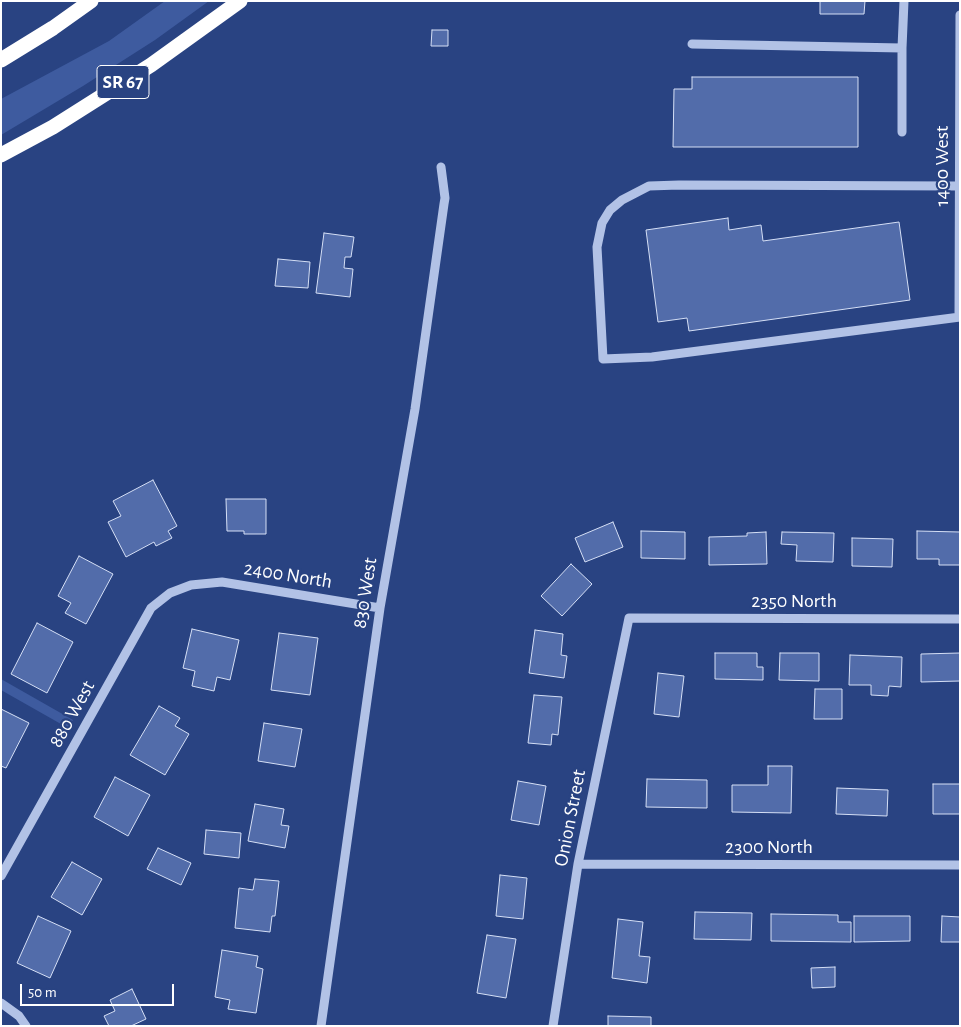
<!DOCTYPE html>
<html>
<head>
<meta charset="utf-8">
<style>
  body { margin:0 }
  #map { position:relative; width:961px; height:1027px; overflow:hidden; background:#294382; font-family:"Alegreya Sans",sans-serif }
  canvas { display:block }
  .frame { position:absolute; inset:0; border:2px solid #fff; pointer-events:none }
  .scale { position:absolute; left:20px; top:984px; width:154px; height:22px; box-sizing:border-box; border:2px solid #fff; border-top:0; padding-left:6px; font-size:15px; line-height:18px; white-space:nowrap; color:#fff; -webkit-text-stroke:4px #294382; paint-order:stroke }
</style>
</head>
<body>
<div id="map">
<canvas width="961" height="1027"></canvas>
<div class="frame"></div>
<div class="scale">50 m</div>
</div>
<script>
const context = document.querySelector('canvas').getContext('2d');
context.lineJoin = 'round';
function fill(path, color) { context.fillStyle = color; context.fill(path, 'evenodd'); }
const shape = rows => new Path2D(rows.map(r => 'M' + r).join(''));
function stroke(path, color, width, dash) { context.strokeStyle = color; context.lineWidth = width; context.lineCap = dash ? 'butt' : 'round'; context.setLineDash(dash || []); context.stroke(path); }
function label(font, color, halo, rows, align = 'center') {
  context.font = font + ' "Alegreya Sans",sans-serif'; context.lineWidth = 4.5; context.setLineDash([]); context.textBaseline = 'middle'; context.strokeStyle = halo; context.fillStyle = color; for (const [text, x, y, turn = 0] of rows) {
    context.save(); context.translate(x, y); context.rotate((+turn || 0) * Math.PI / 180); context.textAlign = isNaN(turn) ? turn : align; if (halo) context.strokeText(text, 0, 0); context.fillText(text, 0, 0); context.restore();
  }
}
const green = shape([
  [165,1,209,1,155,40,83,86,1,135,1,99,109,41],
  [1,679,73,720,68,728,1,690]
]);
const building = shape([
  [820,1,865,1,864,14,820,14,820,1],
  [432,30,448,30,448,46,431,46,432,30],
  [692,77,858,77,858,147,673,147,674,89,692,89,692,77],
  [728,218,729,230,761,225,763,241,899,222,910,300,689,331,687,318,658,322,646,230,728,218],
  [324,233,354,237,351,257,345,257,344,268,353,269,350,297,316,293,324,233],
  [278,259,310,262,308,288,275,286,278,259],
  [153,480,177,526,168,531,172,538,156,546,154,542,126,557,108,522,121,516,113,501,153,480],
  [226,499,266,499,266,534,244,534,244,531,227,531,226,499],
  [613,522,623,547,585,562,575,538,613,522],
  [641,531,685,532,685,559,641,558,641,531],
  [917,531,960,532,960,565,939,565,939,559,917,559,917,531],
  [766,532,767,564,709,565,709,537,747,536,747,533,766,532],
  [782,532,834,533,833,562,796,561,797,545,781,544,782,532],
  [852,538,893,539,892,567,852,566,852,538],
  [79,556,113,574,86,624,65,613,71,603,58,596,79,556],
  [571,564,592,584,562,616,541,596,571,564],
  [37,623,73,642,47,693,11,674,37,623],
  [192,629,239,640,230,680,217,677,214,691,192,686,195,671,183,668,192,629],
  [535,630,563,634,561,655,567,656,564,678,529,673,535,630],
  [279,633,318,638,310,695,271,690,279,633],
  [715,653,757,653,757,667,763,667,763,680,715,679,715,653],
  [780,653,819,653,819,681,779,680,780,653],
  [960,653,960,681,921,682,921,654,960,653],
  [850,655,902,657,901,687,889,686,888,696,871,695,871,685,849,685,850,655],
  [658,673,684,676,679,717,654,714,658,673],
  [815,689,842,689,842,719,814,719,815,689],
  [534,695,562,697,558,735,552,734,551,745,528,743,534,695],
  [159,706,180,718,175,726,189,734,165,775,130,755,159,706],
  [1,709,29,723,6,768,1,766,1,709],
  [264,723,302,729,295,767,258,761,264,723],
  [768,766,792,766,791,813,732,812,732,785,768,785,768,766],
  [115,777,150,795,128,836,94,817,115,777],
  [647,779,707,780,707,808,646,807,647,779],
  [518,781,546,786,539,825,511,820,518,781],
  [933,784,960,784,960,814,933,814,933,784],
  [837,788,888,790,887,816,836,814,837,788],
  [255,804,284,809,281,825,289,826,285,848,248,841,255,804],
  [206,830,241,833,239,858,204,854,206,830],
  [158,848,191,863,181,885,147,869,158,848],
  [72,862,102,879,82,915,51,897,72,862],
  [500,875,527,878,523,919,496,916,500,875],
  [255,879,279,881,275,916,272,916,270,932,235,928,239,888,253,890,255,879],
  [695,912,752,913,751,940,694,939,695,912],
  [771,914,838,915,838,922,851,922,851,942,771,941,771,914],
  [38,916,71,931,50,978,17,963,38,916],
  [854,916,910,916,910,941,854,942,854,916],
  [942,916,960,917,960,942,941,942,942,916],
  [618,919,643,922,639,956,650,957,647,983,612,978,618,919],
  [487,935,516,939,506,998,477,993,487,935],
  [222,950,258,956,256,967,263,969,256,1013,228,1009,230,1000,215,997,222,950],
  [835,967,835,987,812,988,811,968,835,967],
  [132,989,146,1019,131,1026,109,1026,104,1016,115,1011,110,1000,132,989],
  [608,1016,651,1017,651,1026,608,1026,608,1016]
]);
const minor = shape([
  [692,44,902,48,904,1],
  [902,132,902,48],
  [959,186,679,185,649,186,622,200,610,210,602,223,597,247,603,359,652,357,960,317],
  [959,317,960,15],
  [578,864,960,865],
  [1,876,151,608,170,593,191,585,222,582,380,608],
  [1,1003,19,1016,26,1026],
  [321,1026,380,608,415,409,444,204,445,198,441,167],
  [553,1026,578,864,629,618,960,619]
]);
const highway = shape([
  [1,60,53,28,91,1],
  [1,155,53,127,151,65,240,1]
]);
const shields = [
  [123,82,52]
];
const shieldNames = [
  ["SR 67",123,82]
];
const streetNames = [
  ["1400 West",942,166,-90],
  ["2400 North",288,575,9],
  ["830 West",365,593,-81],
  ["2350 North",794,601],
  ["880 West",72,714,-61],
  ["Onion Street",570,818,-79],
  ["2300 North",769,847]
];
fill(green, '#3e5b9f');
fill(building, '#526caa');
stroke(building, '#d5dff5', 1);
stroke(minor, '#b2c2e6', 9);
stroke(highway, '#fff', 15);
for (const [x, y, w] of shields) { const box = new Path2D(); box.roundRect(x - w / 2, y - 16.5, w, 33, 4); context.fillStyle = '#294382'; context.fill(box); stroke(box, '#fff', 1); }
label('bold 19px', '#fff', null, shieldNames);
label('20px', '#fff', '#294382', streetNames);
</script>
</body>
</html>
